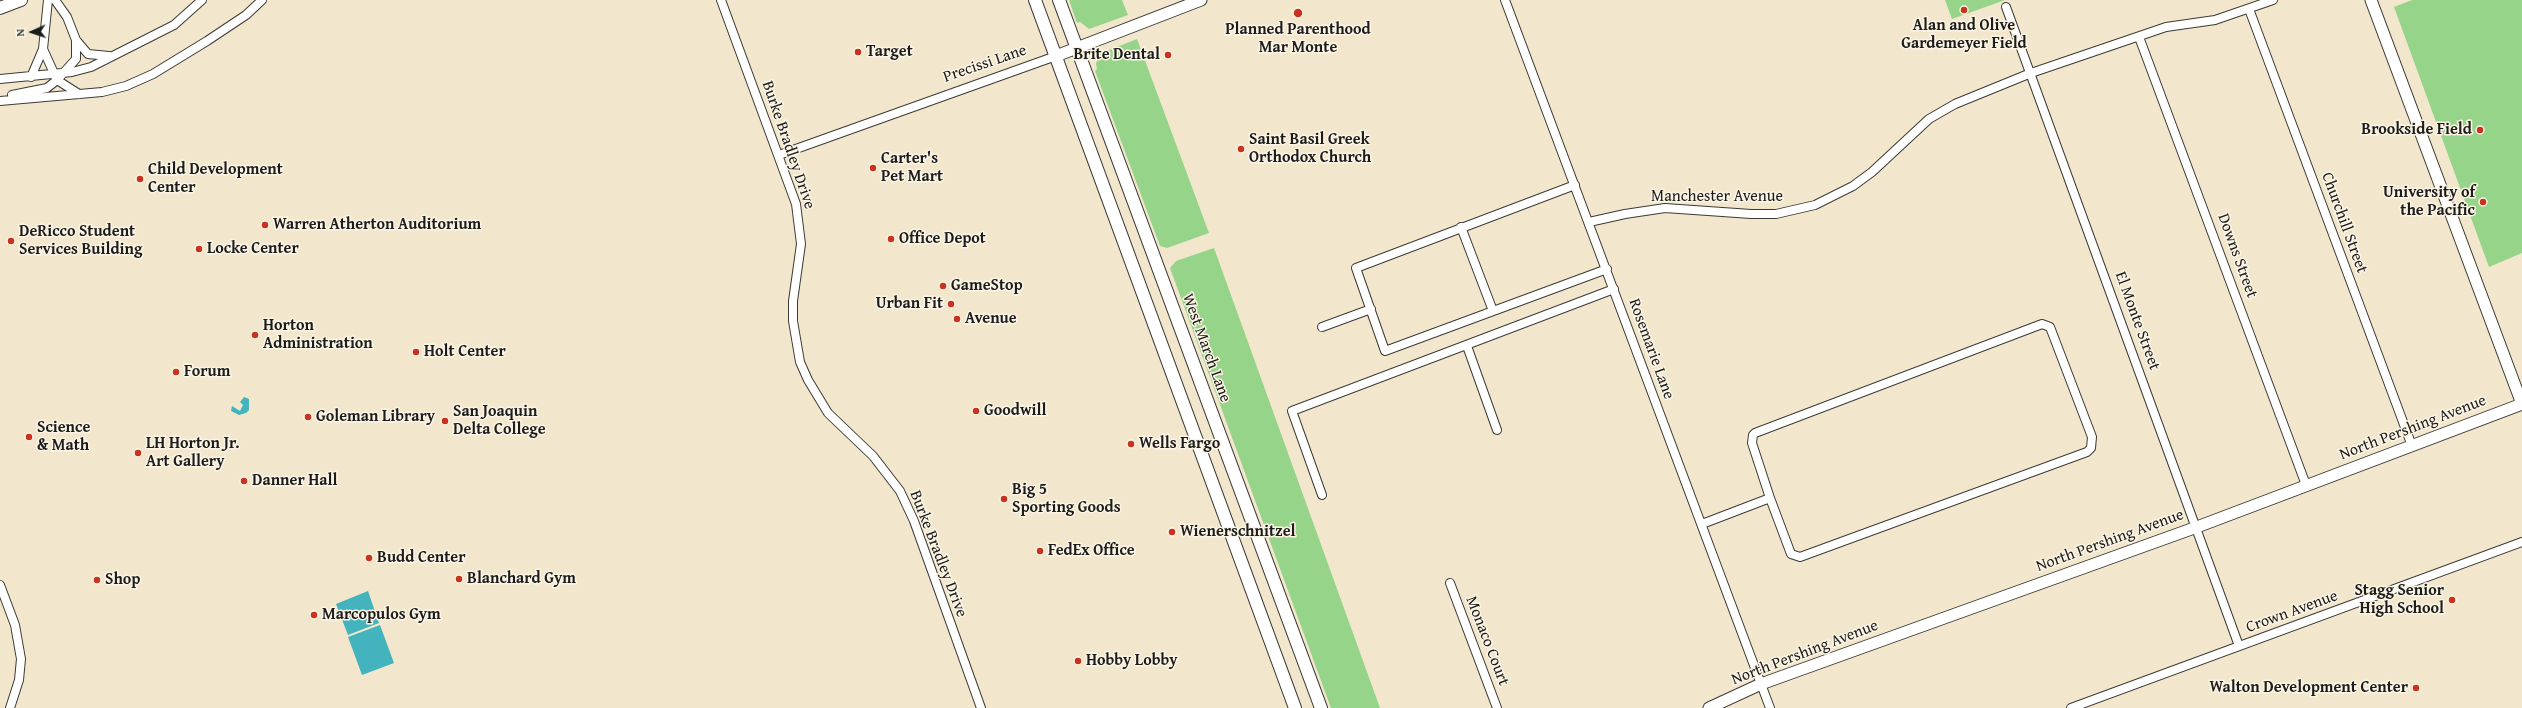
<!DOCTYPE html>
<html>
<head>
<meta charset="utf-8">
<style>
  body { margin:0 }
  #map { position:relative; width:2522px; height:708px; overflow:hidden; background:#f2e7cc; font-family:"Gentium Book Plus",serif }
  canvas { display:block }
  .north { position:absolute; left:12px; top:12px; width:40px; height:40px; -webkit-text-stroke:3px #fcf5e5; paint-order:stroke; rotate:267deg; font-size:11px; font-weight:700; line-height:16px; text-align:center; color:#1c1c1c }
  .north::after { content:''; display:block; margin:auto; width:14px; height:18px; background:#1c1c1c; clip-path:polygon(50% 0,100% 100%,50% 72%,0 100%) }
</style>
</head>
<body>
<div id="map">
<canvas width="2522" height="708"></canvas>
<div class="north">N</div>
</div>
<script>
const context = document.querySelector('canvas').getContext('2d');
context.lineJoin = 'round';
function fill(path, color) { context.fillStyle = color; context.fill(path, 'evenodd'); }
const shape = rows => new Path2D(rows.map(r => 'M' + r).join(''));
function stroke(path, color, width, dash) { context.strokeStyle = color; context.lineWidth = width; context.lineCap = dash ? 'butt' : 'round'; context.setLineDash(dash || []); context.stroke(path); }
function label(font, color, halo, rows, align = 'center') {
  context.font = font + ' "Gentium Book Plus",serif'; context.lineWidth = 3; context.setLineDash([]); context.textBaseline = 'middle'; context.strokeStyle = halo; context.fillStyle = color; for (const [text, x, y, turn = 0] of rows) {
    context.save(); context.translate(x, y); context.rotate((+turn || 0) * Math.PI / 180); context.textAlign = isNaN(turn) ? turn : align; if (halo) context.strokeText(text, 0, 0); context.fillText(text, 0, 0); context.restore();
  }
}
const green = shape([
  [1069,0,1122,0,1128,15,1089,29,1080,22,1077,23],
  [1945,0,2005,0,1952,19],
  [2412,0,2522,0,2522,253,2489,267,2394,7],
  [1137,39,1209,233,1167,248,1160,246,1095,71,1097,69,1096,64,1099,54],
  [1214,248,1380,708,1331,708,1170,268,1176,261]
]);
const water = shape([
  [244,397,249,399,249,410,246,413,239,415,231,411,232,406,240,411,243,405,240,402],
  [368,591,379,623,348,635,336,604],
  [380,625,394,663,362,675,348,637]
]);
const street = shape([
  [55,0,67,17,76,40,88,54,109,56],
  [721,0,796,204,801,244,793,301,793,321,800,362,808,380,828,413,873,456,900,491,914,521,981,708],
  [1505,0,1770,708],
  [2006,7,2239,646],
  [2249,9,2412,446],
  [2139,37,2306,485],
  [43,49,57,80,79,94],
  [31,77,43,49,48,0],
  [0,79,72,72,91,67,174,25,202,0],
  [12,95,47,88,57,80,76,59,76,40],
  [0,101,102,92,126,86,153,74,207,41,246,15,262,0],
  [779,155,1056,56],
  [1575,185,1356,268,1385,351,1607,269],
  [1589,222,1625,214,1665,208,1751,214,1776,214,1815,205,1853,186,1872,172,1929,119,1955,104,2031,73,2166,27,2215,20,2273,0],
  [1461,227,1493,311],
  [1322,327,1371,309],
  [1467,346,1497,430],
  [1322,495,1292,411,1614,289],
  [1702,524,1770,498,1791,554,1800,557,2087,452,2091,448,2092,437,2050,327,2042,324,1755,433,1753,435,1752,443,1770,498],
  [1450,583,1497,708],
  [0,585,15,625,21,659,19,680,10,708],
  [2071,708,2522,542]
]);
const secondary = shape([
  [2371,0,2522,404],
  [1056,56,1201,0],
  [1709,708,1761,684,2197,527,2522,404]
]);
const primary = shape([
  [1035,0,1295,708],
  [1059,0,1321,708],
  [0,8,21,0]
]);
const markers = [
  [1964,10,4,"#c8321e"],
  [1298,13,5,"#c8321e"],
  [858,52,4,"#c8321e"],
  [1168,55,4,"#c8321e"],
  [2480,130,4,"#c8321e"],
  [1241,149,4,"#c8321e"],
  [873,168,4,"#c8321e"],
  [140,179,4,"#c8321e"],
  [2483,202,4,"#c8321e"],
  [265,225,4,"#c8321e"],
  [891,239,4,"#c8321e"],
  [11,241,4,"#c8321e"],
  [199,249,4,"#c8321e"],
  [943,286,4,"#c8321e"],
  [951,304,4,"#c8321e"],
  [957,319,4,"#c8321e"],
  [255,335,4,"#c8321e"],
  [416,352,4,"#c8321e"],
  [176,372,4,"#c8321e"],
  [976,411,4,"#c8321e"],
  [308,417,4,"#c8321e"],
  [445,421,4,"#c8321e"],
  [29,437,4,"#c8321e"],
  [1131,444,4,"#c8321e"],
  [138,453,4,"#c8321e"],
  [244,481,4,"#c8321e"],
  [1004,499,4,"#c8321e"],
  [1172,532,4,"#c8321e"],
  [1040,551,4,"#c8321e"],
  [369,558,4,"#c8321e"],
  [459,579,4,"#c8321e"],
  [97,580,4,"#c8321e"],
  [2452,600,4,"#c8321e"],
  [314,615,4,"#c8321e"],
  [1078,661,4,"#c8321e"],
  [2416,688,4,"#c8321e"]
];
const poiNames = [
  ["Alan and Olive",1964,26,"center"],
  ["Gardemeyer Field",1964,44,"center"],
  ["Planned Parenthood",1298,30,"center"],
  ["Mar Monte",1298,48,"center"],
  ["Target",866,52],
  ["Brite Dental",1160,55,"right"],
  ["Brookside Field",2472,130,"right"],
  ["Saint Basil Greek",1249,140],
  ["Orthodox Church",1249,158],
  ["Carter's",881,159],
  ["Pet Mart",881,177],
  ["Child Development",148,170],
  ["Center",148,188],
  ["University of",2475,193,"right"],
  ["the Pacific",2475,211,"right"],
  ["Warren Atherton Auditorium",273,225],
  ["DeRicco Student",19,232],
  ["Services Building",19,250],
  ["Office Depot",899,239],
  ["Locke Center",207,249],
  ["GameStop",951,286],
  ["Urban Fit",943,304,"right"],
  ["Avenue",965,319],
  ["Horton",263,326],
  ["Administration",263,344],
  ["Holt Center",424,352],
  ["Forum",184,372],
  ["Goodwill",984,411],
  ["San Joaquin",453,412],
  ["Delta College",453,430],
  ["Goleman Library",316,417],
  ["Science",37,428],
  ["& Math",37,446],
  ["LH Horton Jr.",146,444],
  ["Art Gallery",146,462],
  ["Wells Fargo",1139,444],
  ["Danner Hall",252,481],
  ["Big 5",1012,490],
  ["Sporting Goods",1012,508],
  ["Wienerschnitzel",1180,532],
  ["FedEx Office",1048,551],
  ["Budd Center",377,558],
  ["Blanchard Gym",467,579],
  ["Shop",105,580],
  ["Stagg Senior",2444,591,"right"],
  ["High School",2444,609,"right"],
  ["Marcopulos Gym",322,615],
  ["Hobby Lobby",1086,661],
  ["Walton Development Center",2408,688,"right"]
];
const streetNames = [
  ["Precissi Lane",985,64,-19],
  ["Burke Bradley Drive",788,145,71],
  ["Manchester Avenue",1717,197],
  ["Churchill Street",2344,223,70],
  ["Downs Street",2237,256,70],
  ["El Monte Street",2137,321,70],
  ["West March Lane",1206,348,70],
  ["Rosemarie Lane",1651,349,70],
  ["North Pershing Avenue",2413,428,-21],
  ["North Pershing Avenue",2110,541,-20],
  ["Burke Bradley Drive",938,554,69],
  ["Crown Avenue",2292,612,-20],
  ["Monaco Court",1487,641,69],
  ["North Pershing Avenue",1805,653,-21]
];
fill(green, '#96d489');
fill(water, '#43b3bd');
stroke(street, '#3c3a36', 10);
stroke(secondary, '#3c3a36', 13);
stroke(primary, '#3c3a36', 14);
stroke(street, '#fff', 8);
stroke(secondary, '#fff', 11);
stroke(primary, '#fff', 12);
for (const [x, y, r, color] of markers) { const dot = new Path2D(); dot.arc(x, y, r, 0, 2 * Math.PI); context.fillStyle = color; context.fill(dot); stroke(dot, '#fcf5e5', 1.5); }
label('bold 16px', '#1c1c1c', '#fcf5e5', poiNames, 'left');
label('16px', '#1c1c1c', '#fcf5e5', streetNames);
</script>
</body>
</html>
